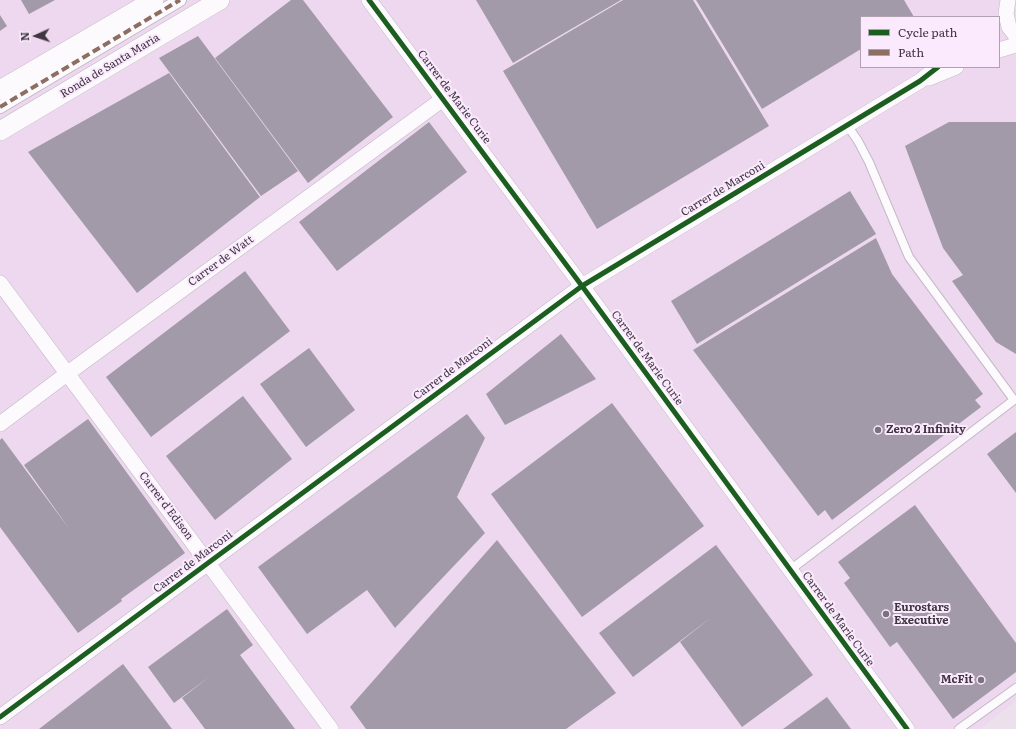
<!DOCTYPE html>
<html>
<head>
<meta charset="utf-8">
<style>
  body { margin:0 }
  #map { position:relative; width:1016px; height:729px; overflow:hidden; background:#ece0ed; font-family:Literata,serif }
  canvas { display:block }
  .legend { position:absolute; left:860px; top:16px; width:140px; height:52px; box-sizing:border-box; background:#fbe9fd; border:1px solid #b0a1b1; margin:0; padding:5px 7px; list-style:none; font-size:12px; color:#3f3640 }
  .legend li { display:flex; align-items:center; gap:8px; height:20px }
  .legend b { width:20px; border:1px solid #b0a1b1 }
  .north { position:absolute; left:16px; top:16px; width:40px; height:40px; -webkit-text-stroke:3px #fbe9fd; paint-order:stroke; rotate:267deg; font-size:11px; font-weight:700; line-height:16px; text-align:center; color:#3f3640 }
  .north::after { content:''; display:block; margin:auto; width:14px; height:18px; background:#3f3640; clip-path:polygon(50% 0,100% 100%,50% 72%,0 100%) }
</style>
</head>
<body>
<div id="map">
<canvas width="1016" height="729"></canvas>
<ul class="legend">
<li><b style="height:5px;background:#1b5e20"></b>Cycle path</li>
<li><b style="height:5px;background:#8d6e63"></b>Path</li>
</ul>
<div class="north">N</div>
</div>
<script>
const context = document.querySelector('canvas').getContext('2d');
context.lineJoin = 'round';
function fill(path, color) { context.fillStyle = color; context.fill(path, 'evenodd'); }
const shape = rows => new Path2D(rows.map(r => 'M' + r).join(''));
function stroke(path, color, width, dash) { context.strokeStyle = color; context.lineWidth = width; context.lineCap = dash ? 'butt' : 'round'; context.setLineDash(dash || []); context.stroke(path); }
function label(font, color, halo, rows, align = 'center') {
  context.font = font + ' Literata,serif'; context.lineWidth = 4; context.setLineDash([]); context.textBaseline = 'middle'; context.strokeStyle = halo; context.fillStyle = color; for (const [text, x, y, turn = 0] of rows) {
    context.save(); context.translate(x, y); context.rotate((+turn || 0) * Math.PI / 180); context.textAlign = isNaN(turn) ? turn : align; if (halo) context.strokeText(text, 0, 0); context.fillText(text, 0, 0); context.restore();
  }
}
const built = shape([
  [0,0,1016,0,1016,701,980,729,0,729],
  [861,17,999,17,999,67,861,67]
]);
const building = shape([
  [21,0,55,0,29,14],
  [291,0,303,0,393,117,308,183,215,58],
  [476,0,621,0,513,63],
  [623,0,693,0,769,126,597,229,503,71],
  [696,0,904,0,914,17,861,17,861,49,762,109],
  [0,15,7,26,0,31],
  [198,36,298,171,261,196,159,58],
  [169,73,260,197,137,293,28,152],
  [429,122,467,172,337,271,299,222],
  [949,122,1016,122,1016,354,996,342,952,281,963,275,943,248,905,146],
  [850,191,876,234,697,344,671,301],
  [876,238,892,274,983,394,975,400,981,407,832,520,825,510,818,516,693,350],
  [245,271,290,331,151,437,106,377],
  [561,334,596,379,505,425,486,394],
  [309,348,355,410,306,447,260,384],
  [243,396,292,459,215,520,166,456],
  [612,403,704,526,582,617,491,494],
  [467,414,485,438,457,497,453,492,485,533,395,628,367,590,307,634,258,567],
  [88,419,185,553,121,599,122,601,78,633,0,527,0,440,2,438,70,530,24,465],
  [1016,432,1016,493,987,454],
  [915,505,1016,643,1016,672,953,719,897,642,890,647,844,583,850,578,838,562],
  [497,540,616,693,566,729,366,729,350,707],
  [716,545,813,675,742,727,680,642,713,616,633,677,599,633],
  [227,609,253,645,240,655,295,729,205,729,182,698,209,677,174,703,148,667],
  [123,664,172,729,39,729],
  [827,697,851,729,783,729]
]);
const service = shape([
  [790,570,1014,400,909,257,869,162,858,141,847,125],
  [959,729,1016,688]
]);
const pedestrian = shape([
  [0,107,180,0]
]);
const minor = shape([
  [369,0,582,286,907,729],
  [1008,0,1006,14,1009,27,1016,36],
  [999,50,1016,45],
  [929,78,956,67],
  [0,283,331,729],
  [0,424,68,373,443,99],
  [0,717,582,286,920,81,938,67]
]);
const tertiary = shape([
  [0,90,154,0],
  [0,131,220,0]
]);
const quiet = shape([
  [0,107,180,0]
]);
const cycleway = shape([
  [369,0,582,286,907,729],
  [0,717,582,286,920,81,938,67]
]);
const markers = [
  [878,430,4,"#7c727d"],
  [886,614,4,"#7c727d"],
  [981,680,4,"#7c727d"]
];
const streetNames = [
  ["Ronda de Santa Maria",110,66,-31],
  ["Carrer de Marie Curie",454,97,53],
  ["Carrer de Marconi",723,189,-31],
  ["Carrer de Watt",221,261,-36],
  ["Carrer de Marie Curie",647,358,54],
  ["Carrer de Marconi",453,369,-37],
  ["Carrer d'Edison",166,506,53],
  ["Carrer de Marconi",193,562,-37],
  ["Carrer de Marie Curie",838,619,54]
];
const poiNames = [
  ["Zero 2 Infinity",886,430],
  ["Eurostars",894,608],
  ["Executive",894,621],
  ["McFit",973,680,"right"]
];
fill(built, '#edd8ef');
fill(building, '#a29aa9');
stroke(service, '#c3bac4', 10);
stroke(pedestrian, '#c3bac4', 14);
stroke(minor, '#c3bac4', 16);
stroke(tertiary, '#c3bac4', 20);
stroke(service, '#fcfafc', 8);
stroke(pedestrian, '#fcfafc', 12);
stroke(minor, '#fcfafc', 15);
stroke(tertiary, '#fcfafc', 19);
stroke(quiet, '#8d6e63', 4, [8, 4]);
stroke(cycleway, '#1b5e20', 5);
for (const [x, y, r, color] of markers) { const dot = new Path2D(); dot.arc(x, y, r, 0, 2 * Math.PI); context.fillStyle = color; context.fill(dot); stroke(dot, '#fbe9fd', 1.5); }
label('11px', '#3f3640', '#fbe9fd', streetNames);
label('bold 11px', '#3f3640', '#fbe9fd', poiNames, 'left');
</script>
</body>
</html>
